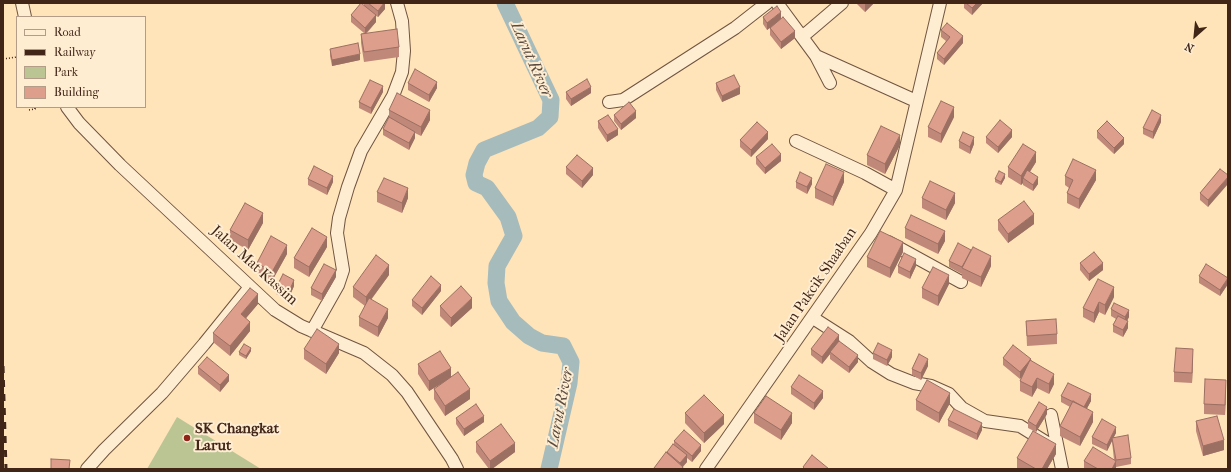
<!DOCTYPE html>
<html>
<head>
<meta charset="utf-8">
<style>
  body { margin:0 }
  #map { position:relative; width:1231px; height:472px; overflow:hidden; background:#ffe3b9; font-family:"IM FELL French Canon",serif }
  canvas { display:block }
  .frame { position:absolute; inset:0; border:4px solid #412618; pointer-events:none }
  .legend { position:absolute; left:16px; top:16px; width:130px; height:92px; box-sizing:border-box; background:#ffedd2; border:1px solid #b39d88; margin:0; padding:5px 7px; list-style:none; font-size:12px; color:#412618 }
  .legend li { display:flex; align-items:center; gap:8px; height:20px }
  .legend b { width:20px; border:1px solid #b39d88 }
  .north { position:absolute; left:1175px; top:16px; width:40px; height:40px; -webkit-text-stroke:3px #ffedd2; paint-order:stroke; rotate:207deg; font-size:11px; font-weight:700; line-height:16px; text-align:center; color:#412618 }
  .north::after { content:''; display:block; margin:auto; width:14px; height:18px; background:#412618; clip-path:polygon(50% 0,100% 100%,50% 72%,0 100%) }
</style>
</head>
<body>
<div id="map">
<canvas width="1231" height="472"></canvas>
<div class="frame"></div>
<ul class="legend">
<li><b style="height:5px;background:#ffedd2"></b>Road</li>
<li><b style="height:5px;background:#412618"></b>Railway</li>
<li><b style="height:11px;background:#bbc594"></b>Park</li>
<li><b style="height:11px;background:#de9e8c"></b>Building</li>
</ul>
<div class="north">N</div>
</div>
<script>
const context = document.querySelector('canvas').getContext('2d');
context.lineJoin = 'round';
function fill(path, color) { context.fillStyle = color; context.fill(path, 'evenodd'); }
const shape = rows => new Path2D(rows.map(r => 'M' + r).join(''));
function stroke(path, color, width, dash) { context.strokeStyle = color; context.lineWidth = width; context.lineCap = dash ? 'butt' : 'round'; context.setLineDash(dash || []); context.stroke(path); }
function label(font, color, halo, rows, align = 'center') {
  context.font = font + ' "IM FELL French Canon",serif'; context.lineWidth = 4; context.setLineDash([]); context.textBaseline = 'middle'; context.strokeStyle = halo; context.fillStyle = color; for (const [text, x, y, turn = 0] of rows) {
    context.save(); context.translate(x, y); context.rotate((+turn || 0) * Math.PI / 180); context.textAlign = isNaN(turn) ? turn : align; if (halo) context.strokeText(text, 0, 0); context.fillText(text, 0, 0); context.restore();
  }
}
const green = shape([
  [177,417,261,469,147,469]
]);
const river = shape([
  [505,3,551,100,550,117,538,128,484,150,477,163,474,175,476,183,487,188,508,217,514,236,497,266,496,283,499,301,513,322,529,336,542,343,563,346,571,362,569,383,549,469]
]);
const path = shape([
  [3,59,17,57],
  [29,107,29,110,35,109,35,107]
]);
const minor = shape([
  [22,3,25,17],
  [777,3,816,56,830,83],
  [802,37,842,3],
  [816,56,916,101],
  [609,102,623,100,735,28,767,3],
  [67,107,79,123,120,165,275,310,301,326,364,353,392,375,407,392,452,459,457,469],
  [796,141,865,173,896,190],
  [888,242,961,282],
  [813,318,849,341,872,362,891,374,914,383,931,386,949,394,962,408,985,421,1020,426,1057,449],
  [312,331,338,285,343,270,337,233,339,218,348,187,361,151,393,96,402,72,404,51,402,21,397,3],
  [1051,415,1062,469],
  [87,469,104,450,162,393,204,344,250,287],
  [706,469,871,233,896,190,940,3]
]);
const rail = shape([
  [3,366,6,469]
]);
const wall = shape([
  [364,3,385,3,385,9,378,17,376,16,376,22,367,33,399,47,399,57,364,62,361,43,361,34,364,33,351,22,351,15,364,5],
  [856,3,874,3,865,12],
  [964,3,983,3,972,15,964,8],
  [763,17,781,19,795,38,781,49,770,35,770,28,767,30,763,24],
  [941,30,963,43,944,65,937,59,937,53,946,41,941,37],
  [330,49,360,60,332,66,330,56],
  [408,83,437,88,429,102,408,90],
  [716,83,740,94,722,102,716,90],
  [383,92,371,114,359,108,359,102],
  [566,92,591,93,571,106,566,99],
  [389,110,430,120,421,136,415,133,415,138,409,150,383,135,383,129,389,118],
  [614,115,636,118,621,130,614,121],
  [954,117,941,143,928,137,928,127],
  [598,121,618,135,607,142,598,128],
  [1161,122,1153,139,1143,134,1143,128],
  [1097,131,1124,144,1114,154,1097,138],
  [986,137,1012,137,998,153,986,143],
  [768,139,751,157,740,147,740,140],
  [959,141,974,144,970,154,959,148],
  [900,145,885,174,867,165,867,155],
  [756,157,781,161,765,174,756,164],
  [1036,162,1030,172,1038,184,1033,191,1023,185,1023,183,1021,185,1008,177,1008,167],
  [566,167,593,175,582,188,566,174],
  [1220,169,1208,207,1200,200,1200,193],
  [1065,176,1096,180,1079,209,1067,203,1067,193,1069,188,1065,185],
  [1005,178,1001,185,995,182,995,179],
  [308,179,333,182,327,195,308,185],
  [796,182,812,184,807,194,796,188],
  [844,182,833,206,815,198,815,188],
  [377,192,408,198,402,213,377,202],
  [922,198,955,203,946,220,922,208],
  [998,220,1034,224,1008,243,998,230],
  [263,223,248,250,230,240,230,230],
  [905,228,945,241,938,254,905,238],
  [327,247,309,277,294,268,294,258],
  [903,252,890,278,867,267,867,257],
  [287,254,272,281,257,273,257,263],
  [949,261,991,266,981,287,962,278,962,274,949,267],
  [1080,263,1103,270,1089,281,1080,270],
  [898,266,916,266,910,279,898,273],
  [389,275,371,300,388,318,378,337,359,326,359,317,365,306,353,297,353,287],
  [1199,276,1228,284,1220,296,1199,283],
  [336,277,322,301,311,295,311,288],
  [949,284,938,306,922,298,922,288],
  [294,286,288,300,276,294,276,288],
  [441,291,422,315,412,306,412,300],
  [1114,297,1105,315,1099,312,1094,323,1083,317,1083,308],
  [258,304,246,318,250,331,230,356,213,342,213,333],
  [440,306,472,308,451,327,440,316],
  [1111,309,1129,317,1127,321,1128,328,1123,337,1113,332,1113,325,1116,319,1111,316],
  [1026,321,1057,334,1057,344,1027,346],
  [839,341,858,362,849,373,830,359,830,354,822,364,811,355,811,349],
  [304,349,339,353,326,374,304,359],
  [251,351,246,359,239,355,239,352],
  [873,353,892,357,887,366,873,359],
  [1003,358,1031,360,1054,384,1049,394,1037,388,1032,397,1020,391,1020,381,1022,376,1020,379,1003,365],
  [1193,359,1192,383,1174,382,1174,372],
  [418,364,451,377,470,399,445,416,434,399,434,389,447,380,429,391,418,374],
  [928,366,921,380,912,375,912,369],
  [198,367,229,381,220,392,198,374],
  [791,387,823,398,814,410,791,394],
  [1226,390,1225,415,1204,414,1204,404],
  [1061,396,1091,401,1087,408,1093,422,1080,446,1060,436,1060,426,1070,407,1061,402],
  [916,400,950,403,939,423,916,410],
  [685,413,724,424,704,443,685,423],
  [754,413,792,423,781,440,754,423],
  [1047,414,1036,432,1028,428,1028,421],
  [456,418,484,422,464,436,456,424],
  [948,420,982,430,977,440,948,426],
  [1196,421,1224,450,1203,456,1196,431],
  [1116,433,1114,437,1131,458,1131,464,1116,467,1116,469,1084,469,1084,461,1114,460,1112,441,1107,451,1092,444,1092,437],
  [674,441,701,451,692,462,687,458,687,462,683,467,683,469,654,469,654,468,667,453,667,452,674,445],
  [476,442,515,452,492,469,489,469,476,452],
  [1056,454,1047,469,1019,469,1017,468,1017,458]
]);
const shadedWall = shape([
  [384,3,385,3,385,9,378,17,378,11],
  [865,3,874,3,865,12],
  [977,3,983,3,972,15,972,8],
  [781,12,781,19,767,30,767,23],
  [376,15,376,22,365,34,365,28],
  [795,31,795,38,781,49,781,42],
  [963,36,963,43,944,65,944,59],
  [360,54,360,60,332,66,332,60],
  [437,82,437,88,429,102,429,95],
  [383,86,383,92,371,114,371,108],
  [591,87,591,93,571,106,571,99],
  [740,87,740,94,722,102,722,96],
  [954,107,954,117,941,143,941,134],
  [430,110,430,120,421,136,421,127],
  [636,111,636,118,621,130,621,124],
  [1161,115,1161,122,1153,139,1153,132],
  [618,129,618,135,607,142,607,135],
  [1012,130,1012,137,998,153,998,147],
  [415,132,415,138,409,150,409,143],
  [768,132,768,139,751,157,751,150],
  [900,135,900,145,885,174,885,164],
  [974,137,974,144,970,154,970,147],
  [1124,138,1124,144,1114,154,1114,148],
  [1036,152,1036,162,1025,179,1023,178,1023,183,1021,185,1021,176],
  [781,154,781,161,765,174,765,168],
  [593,168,593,175,582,188,582,181],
  [1096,170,1096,180,1079,209,1079,199],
  [844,172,844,182,833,206,833,197],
  [1005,174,1005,178,1001,185,1001,182],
  [333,176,333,182,327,195,327,188],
  [1038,177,1038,184,1033,191,1033,185],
  [1228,177,1228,184,1208,207,1208,200],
  [812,178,812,184,807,194,807,187],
  [408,188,408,198,402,213,402,203],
  [955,193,955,203,946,220,946,210],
  [263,213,263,223,248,250,248,240],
  [1034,214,1034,224,1008,243,1008,234],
  [945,231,945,241,938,254,938,244],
  [327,237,327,247,309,277,309,267],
  [903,242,903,252,890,278,890,268],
  [287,245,287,254,272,281,272,272],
  [991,256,991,266,981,287,981,277],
  [916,259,916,266,910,279,910,272],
  [1103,263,1103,270,1089,281,1089,274],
  [389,265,389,275,366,306,366,297],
  [336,270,336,277,322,301,322,294],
  [949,275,949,284,938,306,938,296],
  [1228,278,1228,284,1220,296,1220,290],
  [294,280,294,286,288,300,288,294],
  [441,285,441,291,422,315,422,308],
  [1114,287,1114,297,1105,315,1105,305],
  [258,294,258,304,241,324,241,314],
  [472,298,472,308,451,327,451,318],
  [1099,302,1099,312,1094,323,1094,313],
  [388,309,388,318,378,337,378,327],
  [1129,310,1129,317,1125,324,1125,317],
  [1128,321,1128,328,1123,337,1123,330],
  [250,322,250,331,230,356,230,346],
  [839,335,839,342,830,352,830,354,822,364,822,357],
  [339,344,339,353,326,374,326,364],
  [251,348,251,351,246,359,246,356],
  [1193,349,1193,359,1192,383,1192,373],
  [892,350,892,357,887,366,887,360],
  [858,355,858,362,849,373,849,367],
  [928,359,928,366,921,380,921,373],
  [1031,359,1031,366,1020,379,1020,372],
  [451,368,451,378,429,391,429,381],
  [1054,374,1054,384,1049,394,1049,384],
  [229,375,229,381,220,392,220,385],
  [1037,378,1037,388,1032,397,1032,387],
  [1226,380,1226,390,1225,415,1225,405],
  [470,389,470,399,445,416,445,406],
  [823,391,823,398,814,410,814,403],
  [950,393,950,403,939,423,939,413],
  [1091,394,1091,401,1084,414,1084,407],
  [1047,407,1047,414,1036,432,1036,426],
  [1093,412,1093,422,1080,446,1080,437],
  [792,413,792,423,781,440,781,430],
  [724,415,724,424,704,443,704,433],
  [484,416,484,422,464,436,464,429],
  [982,423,982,430,977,440,977,434],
  [1116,427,1116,433,1112,440,1112,438,1112,441,1107,451,1107,445],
  [1224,440,1224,450,1203,456,1203,446],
  [515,443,515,452,492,469,490,469,490,461],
  [1056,444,1056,454,1047,469,1042,469],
  [701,445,701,451,692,462,692,456],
  [687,455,687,462,680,469,680,463],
  [1116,461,1116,469,1112,469]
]);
const building = shape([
  [361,3,376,15,365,28,351,15,361,3],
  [368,3,384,3,378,11,368,3],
  [966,3,977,3,972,8,966,3],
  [777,6,781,12,767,23,763,17,777,6],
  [783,17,795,31,781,42,770,28,783,17],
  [947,23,963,36,944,59,937,53,950,37,941,30,947,23],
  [397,29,399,47,364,52,361,34,397,29],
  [358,43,360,54,332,60,330,49,358,43],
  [415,69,437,82,429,95,408,83,415,69],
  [734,75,740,87,722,96,716,83,734,75],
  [587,79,591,87,571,99,566,92,587,79],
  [370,80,383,86,371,108,359,102,370,80],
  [397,93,430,110,421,127,389,110,397,93],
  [941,101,954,107,941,134,928,127,941,101],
  [629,102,636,111,621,124,614,115,629,102],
  [1152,110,1161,115,1153,132,1143,128,1152,110],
  [608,115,618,129,607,135,598,121,608,115],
  [389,117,415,132,409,143,383,129,389,117],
  [1000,120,1012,130,998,147,986,137,1000,120],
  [1107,121,1124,138,1114,148,1097,131,1107,121],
  [757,122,768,132,751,150,740,140,757,122],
  [881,126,900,135,885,164,867,155,881,126],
  [963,132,974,137,970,147,959,141,963,132],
  [772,144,781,154,765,168,756,157,772,144],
  [1023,144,1036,152,1021,176,1008,167,1023,144],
  [577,155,593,168,582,181,566,167,577,155],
  [1073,159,1096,170,1079,199,1067,193,1073,180,1065,176,1073,159],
  [826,164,844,172,833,197,815,188,826,164],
  [314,166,333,176,327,188,308,179,314,166],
  [1220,169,1228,175,1228,177,1208,200,1200,193,1220,169],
  [1027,170,1038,177,1033,185,1023,178,1027,170],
  [999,171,1005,174,1001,182,995,179,999,171],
  [800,172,812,178,807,187,796,182,800,172],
  [384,178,408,188,402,203,377,192,384,178],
  [930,181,955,193,946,210,922,198,930,181],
  [1024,201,1034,214,1008,234,998,220,1024,201],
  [245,203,263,213,248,240,230,230,245,203],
  [911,215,945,231,938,244,905,228,911,215],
  [312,228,327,237,309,267,294,258,312,228],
  [880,231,903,242,890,268,867,257,880,231],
  [271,236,287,245,272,272,257,263,271,236],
  [958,243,971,250,962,267,949,261,958,243],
  [973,247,991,256,981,277,962,268,973,247],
  [1094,252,1103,263,1089,274,1080,263,1094,252],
  [904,253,916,259,910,272,898,266,904,253],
  [376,255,389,265,366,297,353,287,376,255],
  [324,264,336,270,322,294,311,288,324,264],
  [1206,264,1228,278,1220,290,1199,276,1206,264],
  [933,267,949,275,938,296,922,288,933,267],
  [283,274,294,280,288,294,276,288,283,274],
  [431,276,441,285,422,308,412,300,431,276],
  [1098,279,1114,287,1105,305,1099,302,1094,313,1083,308,1098,279],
  [461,286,472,298,451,318,440,306,461,286],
  [250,288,258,294,241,314,250,322,230,346,213,333,250,288],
  [369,298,388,309,378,327,359,317,369,298],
  [1114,303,1129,310,1125,317,1111,309,1114,303],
  [1118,316,1128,321,1123,330,1113,325,1118,316],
  [1056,319,1057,334,1027,336,1026,321,1056,319],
  [828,327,839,335,822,357,811,349,828,327],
  [317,329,339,344,326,364,304,349,317,329],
  [839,341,858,355,849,367,830,352,839,341],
  [878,343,892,350,887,360,873,353,878,343],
  [244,344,251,348,246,356,239,352,244,344],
  [1013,345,1031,359,1020,372,1003,358,1013,345],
  [1176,348,1193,349,1192,373,1174,372,1176,348],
  [440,351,451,368,429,381,418,364,440,351],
  [919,354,928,359,921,373,912,369,919,354],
  [207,357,229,375,220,385,198,367,207,357],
  [1030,360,1054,374,1049,384,1037,378,1032,387,1020,381,1030,360],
  [458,372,470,389,445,406,434,389,458,372],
  [799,375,823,391,814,403,791,387,799,375],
  [1205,379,1226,380,1225,405,1204,404,1205,379],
  [927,380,950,393,939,413,916,400,927,380],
  [1068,383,1091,394,1084,407,1061,396,1068,383],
  [704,395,724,415,704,433,685,413,704,395],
  [766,396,792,413,781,430,754,413,766,396],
  [1073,401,1093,412,1080,437,1060,426,1073,401],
  [1039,402,1047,407,1036,426,1028,421,1039,402],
  [476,404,484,416,464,429,456,418,476,404],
  [954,409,982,423,977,434,948,420,954,409],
  [1217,416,1224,440,1203,446,1196,421,1217,416],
  [1102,419,1116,427,1107,445,1092,437,1102,419],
  [501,424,515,443,490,461,476,442,501,424],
  [684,430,701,445,692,456,674,441,684,430],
  [1033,431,1056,444,1042,469,1036,469,1017,458,1033,431],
  [1128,435,1131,458,1116,460,1112,438,1128,435],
  [673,444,687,455,680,463,667,452,673,444],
  [1093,447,1116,461,1112,469,1098,469,1084,461,1093,447],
  [666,452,683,467,682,469,655,469,654,468,666,452],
  [812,455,829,469,805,469,803,467,812,455],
  [51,459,70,460,69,469,51,469,51,459]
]);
const markers = [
  [187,438,4,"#8f2418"]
];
const streetNames = [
  ["Jalan Mat Kassim",254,266,42],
  ["Jalan Pakcik Shaaban",816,285,-56]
];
const poiNames = [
  ["SK Changkat",195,429],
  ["Larut",195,446]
];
const waterNames = [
  ["Larut River",531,60,66],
  ["Larut River",561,408,-79]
];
fill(green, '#bbc594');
stroke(river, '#a6bbbb', 17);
stroke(minor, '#705540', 14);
stroke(path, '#412618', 1.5, [1, 2]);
stroke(minor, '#ffedd2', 12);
stroke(rail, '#412618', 3, [7, 7]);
fill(wall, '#bf8878');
fill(shadedWall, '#9b6f62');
fill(building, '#de9e8c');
stroke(building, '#9b6f62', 1);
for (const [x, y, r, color] of markers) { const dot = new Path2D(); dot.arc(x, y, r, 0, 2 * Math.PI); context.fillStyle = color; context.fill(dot); stroke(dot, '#ffedd2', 1.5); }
label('15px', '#412618', '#ffedd2', streetNames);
label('bold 15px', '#412618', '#ffedd2', poiNames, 'left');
label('italic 16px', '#5a4b41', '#ffedd2', waterNames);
</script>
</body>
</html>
